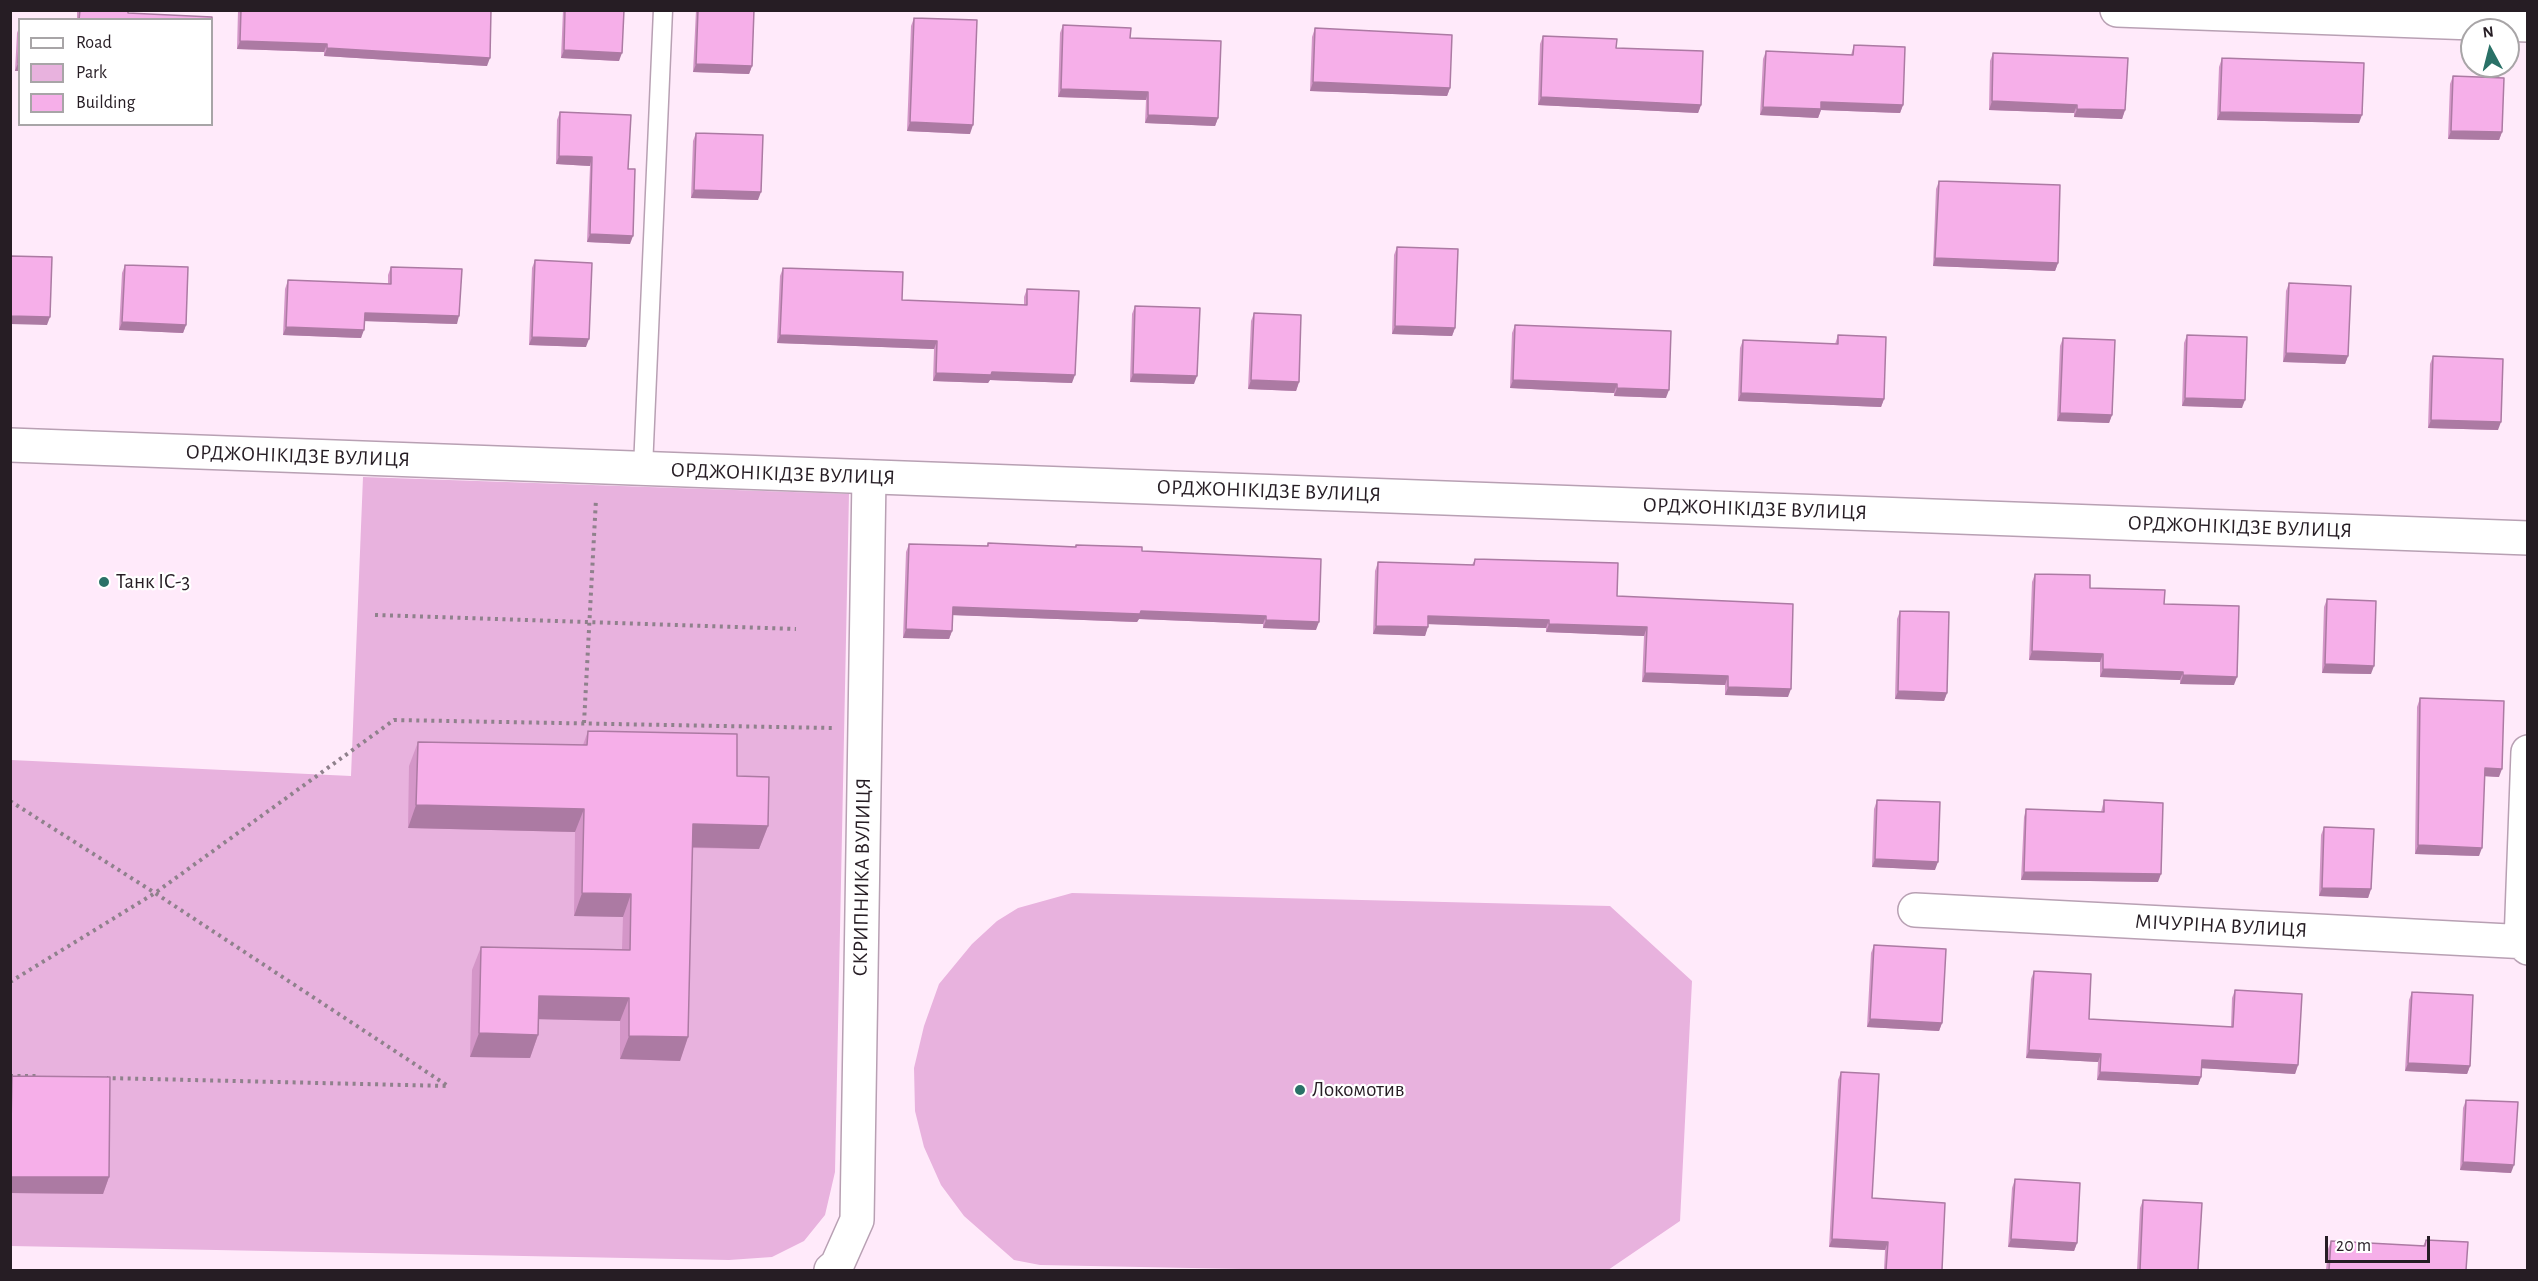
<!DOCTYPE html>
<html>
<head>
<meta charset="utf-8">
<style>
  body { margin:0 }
  #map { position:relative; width:2538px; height:1281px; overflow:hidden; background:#ffeafa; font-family:"Alegreya Sans",sans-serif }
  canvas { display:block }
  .frame { position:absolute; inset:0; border:12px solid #261d24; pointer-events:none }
  .legend { position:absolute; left:18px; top:18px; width:195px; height:108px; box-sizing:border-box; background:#fff; border:2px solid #a8a5a7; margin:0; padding:8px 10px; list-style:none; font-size:18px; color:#261d24 }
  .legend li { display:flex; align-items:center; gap:12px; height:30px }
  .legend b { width:30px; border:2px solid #a8a5a7 }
  .north { position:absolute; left:2460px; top:18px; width:60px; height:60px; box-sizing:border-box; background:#fff; border:2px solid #a8a5a7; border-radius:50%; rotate:353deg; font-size:16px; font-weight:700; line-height:24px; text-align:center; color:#261d24 }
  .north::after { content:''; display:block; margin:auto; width:21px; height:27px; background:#2a7167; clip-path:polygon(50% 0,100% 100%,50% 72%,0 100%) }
  .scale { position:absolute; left:2325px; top:1236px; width:105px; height:27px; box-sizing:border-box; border:3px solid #261d24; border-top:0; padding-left:8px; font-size:18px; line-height:21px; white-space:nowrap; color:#261d24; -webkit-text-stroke:4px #fff; paint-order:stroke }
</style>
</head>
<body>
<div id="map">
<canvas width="2538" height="1281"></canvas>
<div class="frame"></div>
<ul class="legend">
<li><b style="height:8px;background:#fff"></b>Road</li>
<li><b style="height:16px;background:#e8b2de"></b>Park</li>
<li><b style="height:16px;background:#f6afe9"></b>Building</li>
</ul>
<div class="north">N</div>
<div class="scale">20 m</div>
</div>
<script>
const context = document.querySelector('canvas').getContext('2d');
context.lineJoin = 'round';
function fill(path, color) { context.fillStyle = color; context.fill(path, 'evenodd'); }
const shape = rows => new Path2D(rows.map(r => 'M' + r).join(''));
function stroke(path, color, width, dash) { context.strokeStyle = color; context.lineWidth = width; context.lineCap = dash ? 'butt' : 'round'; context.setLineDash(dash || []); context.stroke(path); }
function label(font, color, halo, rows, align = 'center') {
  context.font = font + ' "Alegreya Sans",sans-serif'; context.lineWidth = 4.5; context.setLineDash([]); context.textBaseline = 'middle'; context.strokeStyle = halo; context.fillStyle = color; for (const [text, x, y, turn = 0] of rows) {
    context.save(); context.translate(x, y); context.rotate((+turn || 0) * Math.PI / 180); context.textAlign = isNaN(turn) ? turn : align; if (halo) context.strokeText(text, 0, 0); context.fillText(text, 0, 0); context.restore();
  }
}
const green = shape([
  [363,477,849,494,835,1172,825,1215,804,1241,772,1257,729,1260,11,1246,11,760,351,776],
  [1072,893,1610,906,1692,981,1680,1221,1608,1270,1293,1270,1040,1265,1014,1260,964,1216,941,1185,924,1147,915,1111,914,1068,924,1026,939,984,972,944,997,921,1018,908]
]);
const path = shape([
  [375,615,796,629],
  [584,723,596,499],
  [10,801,155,893,448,1086,107,1078],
  [10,982,155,893,394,720,832,728],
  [10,1076,36,1076]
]);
const service = shape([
  [643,468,663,10]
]);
const minor = shape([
  [2117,10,2528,25],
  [2528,752,2521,942,2528,948],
  [1915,910,2528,942],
  [831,1270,837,1265,857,1220,869,477]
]);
const secondary = shape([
  [10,445,2528,538]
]);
const wall = shape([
  [77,10,128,10,128,13,212,20,77,20],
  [238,10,491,10,487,66,324,56,324,52,237,49],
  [563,10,624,10,619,61,561,58],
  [696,10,754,10,752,66,749,74,693,72],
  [914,18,970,134,907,131,911,26],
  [20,25,20,71,15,71,17,33],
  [1063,25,1130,38,1218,118,1215,126,1145,123,1146,100,1058,97,1060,33],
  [1315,28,1450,88,1447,96,1310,91,1312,37],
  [1543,36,1616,48,1701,105,1698,113,1538,105,1540,44],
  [1854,45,1903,105,1900,113,1821,110,1818,118,1760,115,1763,59,1766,51,1851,55],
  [1993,53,2125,110,2122,119,2074,117,2074,113,1989,110,1990,61],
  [2222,58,2359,123,2217,120,2219,67],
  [2453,76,2502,132,2499,140,2448,139,2450,84],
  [560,112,628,169,630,244,587,242,590,166,556,164,557,120],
  [696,133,758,200,691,198,693,141],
  [1939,181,2058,263,2055,271,1933,266,1936,189],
  [1397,247,1455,328,1452,336,1392,334,1394,255],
  [535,260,586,347,529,345,532,268],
  [125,265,186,325,183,333,119,330,122,273],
  [391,267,457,324,365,321,361,338,283,335,285,289,288,280,388,284,388,275],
  [783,268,902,300,1024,305,1024,297,1027,289,1072,383,990,380,988,383,933,381,934,349,777,343,780,276],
  [2289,283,2348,356,2345,364,2283,362,2286,291],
  [1135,306,1194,384,1130,382,1132,314],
  [1254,313,1299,382,1296,391,1248,389,1251,321],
  [1515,325,1666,398,1614,396,1614,393,1510,388,1512,333],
  [1838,335,1884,399,1881,407,1738,401,1740,348,1743,340,1835,344],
  [2187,335,2242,408,2182,406,2184,343],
  [2063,338,2112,415,2109,423,2057,421,2060,346],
  [2433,356,2498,430,2428,428,2430,364],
  [988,543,1075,547,1076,545,1142,551,1316,630,1263,628,1263,624,1139,619,1137,622,953,615,952,631,949,639,903,638,906,552,909,544,987,546],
  [1475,559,1617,596,1788,697,1725,695,1725,685,1642,682,1644,636,1546,632,1546,628,1428,624,1425,636,1373,634,1375,571,1378,562,1472,565],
  [2035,574,2090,588,2164,604,2234,685,2180,684,2180,680,2100,677,2100,662,2029,660,2032,582],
  [2327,599,2371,674,2322,673,2324,607],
  [1900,611,1947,693,1944,701,1895,699,1897,619],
  [2420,698,2499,777,2484,776,2479,856,2415,854,2417,707],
  [588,731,737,776,768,826,759,849,692,848,688,1037,680,1061,620,1059,620,1021,539,1019,538,1035,530,1058,470,1057,472,970,481,947,622,949,623,917,574,916,575,832,408,828,409,766,418,742,583,745],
  [1877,800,1935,870,1872,867,1874,809],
  [2104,800,2158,882,2021,880,2024,817,2026,809,2101,812],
  [2324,827,2371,889,2368,898,2319,896,2321,835],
  [1874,945,1942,1023,1939,1031,1867,1027,1871,953],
  [2034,971,2089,1019,2231,1027,2232,998,2235,990,2298,1065,2295,1074,2202,1068,2201,1077,2198,1085,2097,1080,2098,1062,2026,1058,2031,979],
  [2412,992,2470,1066,2467,1074,2405,1071,2409,1000],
  [1841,1072,1872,1198,1942,1270,1884,1270,1885,1250,1829,1247,1838,1080],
  [12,1076,109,1177,103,1194,10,1193,10,1079],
  [2466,1100,2511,1173,2460,1170,2463,1108],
  [2015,1179,2077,1243,2074,1251,2008,1247,2012,1188],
  [2143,1200,2198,1270,2137,1270,2140,1208],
  [2426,1240,2466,1270,2326,1270,2328,1249,2331,1241,2423,1246]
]);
const shadedWall = shape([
  [240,41,327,44,324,52,237,49],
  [327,48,490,58,487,66,324,56],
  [564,50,622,53,619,61,561,58],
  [18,63,20,63,20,71,15,71],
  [696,64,752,66,749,74,693,72],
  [1313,82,1450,88,1447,96,1310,91],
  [1061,89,1148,92,1146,100,1058,97],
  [1541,97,1701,105,1698,113,1538,105],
  [1992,101,2077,105,2074,113,1989,110],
  [1821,102,1903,105,1900,113,1821,110,1818,118,1760,115,1763,107],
  [2077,109,2125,110,2122,119,2074,117],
  [2220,112,2362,115,2359,123,2217,120],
  [1148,115,1218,118,1215,126,1145,123],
  [910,122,973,125,970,134,907,131],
  [2451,131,2502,132,2499,140,2448,139],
  [559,156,592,157,590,166,556,164],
  [694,190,761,192,758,200,691,198],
  [590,234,633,236,630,244,587,242],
  [1935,258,2058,263,2055,271,1933,266],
  [365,313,459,316,457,324,362,321],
  [10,316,50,317,47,325,10,324],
  [122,322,186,325,183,333,119,330],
  [1395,326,1455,328,1452,336,1392,334],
  [286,327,364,330,361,338,283,335],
  [780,335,937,341,934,349,777,343],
  [532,337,589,339,586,347,529,345],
  [2286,353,2348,356,2345,364,2283,362],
  [992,372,1075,375,1072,383,990,380,988,383,933,381,936,373],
  [1133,374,1197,376,1194,384,1130,382],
  [1251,380,1299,382,1296,391,1248,389],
  [1513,380,1617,384,1614,393,1510,388],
  [1617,388,1669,390,1666,398,1614,396],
  [1741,393,1884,399,1881,407,1738,401],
  [2185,398,2245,400,2242,408,2182,406],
  [2060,413,2112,415,2109,423,2057,421],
  [2431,420,2501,422,2498,430,2428,428],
  [953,607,1141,611,1266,616,1263,624,1139,619,1137,622,950,615],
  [1428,616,1549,620,1546,628,1425,624],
  [1266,620,1319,622,1316,630,1263,628],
  [1549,624,1647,627,1644,636,1546,632],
  [1376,626,1428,627,1425,636,1373,634],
  [906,629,952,631,949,639,903,638],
  [2032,651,2103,654,2100,662,2029,660],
  [2325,664,2374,666,2371,674,2322,673],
  [2103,669,2183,672,2180,680,2100,677],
  [1645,673,1728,676,1725,685,1642,682],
  [2183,675,2237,677,2234,685,2180,684],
  [1728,687,1791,689,1788,697,1725,695],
  [1898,691,1947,693,1944,701,1895,699],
  [2485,768,2502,769,2499,777,2482,776],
  [416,805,584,809,575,832,408,828],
  [693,824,768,826,759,849,684,847],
  [2418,845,2482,848,2479,856,2415,854],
  [1875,859,1938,862,1935,870,1872,867],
  [2024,872,2161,874,2158,882,2021,880],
  [2322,888,2371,889,2368,898,2319,896],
  [582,893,631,894,623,917,574,916],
  [539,996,629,998,620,1021,531,1019],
  [1870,1019,1942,1023,1939,1031,1867,1027],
  [479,1033,538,1035,530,1058,470,1057],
  [629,1036,688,1037,680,1061,620,1059],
  [2029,1050,2101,1054,2098,1062,2026,1058],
  [2202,1060,2298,1065,2295,1074,2199,1068],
  [2408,1063,2470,1066,2467,1074,2405,1071],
  [2100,1072,2201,1077,2198,1085,2097,1080],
  [2463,1162,2514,1165,2511,1173,2460,1170],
  [10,1177,109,1177,103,1194,10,1193],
  [1832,1239,1888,1242,1885,1250,1829,1247],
  [2011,1239,2077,1243,2074,1251,2008,1247]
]);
const building = shape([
  [80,10,128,10,128,13,212,17,212,29,212,20,79,20,80,10],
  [241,10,491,10,490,58,327,48,327,44,240,41,241,10],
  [565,10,624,10,622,53,564,50,565,10],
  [698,10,754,10,752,66,696,64,698,10],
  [914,18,977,20,973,125,910,122,914,18],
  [1063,25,1131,28,1130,38,1221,41,1218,118,1148,115,1148,92,1061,89,1063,25],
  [1315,28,1452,35,1450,88,1313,82,1315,28],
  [20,31,20,63,18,63,20,31],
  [1543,36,1617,39,1616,48,1703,51,1701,105,1541,97,1543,36],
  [1854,45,1905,47,1903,105,1821,102,1821,109,1763,107,1766,51,1853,55,1854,45],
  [1993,53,2128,58,2125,110,2077,109,2077,105,1992,101,1993,53],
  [2222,58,2364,63,2362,115,2220,112,2222,58],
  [2453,76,2504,78,2502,132,2451,131,2453,76],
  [560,112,631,115,628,169,635,169,633,236,590,234,592,157,559,156,560,112],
  [696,133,763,135,761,192,694,190,696,133],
  [1939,181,2060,185,2058,263,1935,258,1939,181],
  [1397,247,1458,249,1455,328,1395,326,1397,247],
  [10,256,52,257,50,317,10,316,10,256],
  [535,260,592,263,589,339,532,337,535,260],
  [125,265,188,267,186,325,122,322,125,265],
  [391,267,462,269,459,316,365,313,364,330,286,327,288,280,391,284,391,267],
  [783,268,903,272,902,300,1027,305,1027,289,1079,291,1075,375,992,372,991,375,936,373,937,341,780,335,783,268],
  [2289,283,2351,286,2348,356,2286,353,2289,283],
  [1135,306,1200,308,1197,376,1133,374,1135,306],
  [1254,313,1301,315,1299,382,1251,380,1254,313],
  [1515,325,1671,331,1669,390,1617,388,1617,384,1513,380,1515,325],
  [1838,335,1886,337,1884,399,1741,393,1743,340,1838,344,1838,335],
  [2187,335,2247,337,2245,400,2185,398,2187,335],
  [2063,338,2115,340,2112,415,2060,413,2063,338],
  [2433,356,2503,359,2501,422,2431,420,2433,356],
  [988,543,1076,547,1076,545,1142,547,1142,551,1321,559,1319,622,1266,620,1266,616,1141,611,1140,614,953,607,952,631,906,629,909,544,988,546,988,543],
  [1475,559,1618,563,1617,596,1793,604,1791,689,1728,687,1728,676,1645,673,1647,627,1549,624,1549,620,1428,616,1428,627,1376,626,1378,562,1474,565,1475,559],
  [2035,574,2090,575,2090,588,2165,590,2164,604,2239,606,2237,677,2183,675,2183,672,2103,669,2103,654,2032,651,2035,574],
  [2327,599,2376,601,2374,666,2325,664,2327,599],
  [1900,611,1949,612,1947,693,1898,691,1900,611],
  [2420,698,2504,701,2502,769,2485,768,2482,848,2418,845,2420,698],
  [588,731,737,734,737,776,769,777,768,826,693,824,688,1037,629,1036,629,998,539,996,538,1035,479,1033,481,947,630,950,631,894,582,893,584,809,416,805,418,742,587,745,588,731],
  [1877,800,1940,802,1938,862,1875,859,1877,800],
  [2104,800,2163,803,2161,874,2024,872,2026,809,2104,812,2104,800],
  [2324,827,2374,829,2371,889,2322,888,2324,827],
  [1874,945,1946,949,1942,1023,1870,1019,1874,945],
  [2034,971,2091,974,2089,1019,2233,1027,2235,990,2302,994,2298,1065,2202,1060,2201,1077,2100,1072,2101,1054,2029,1050,2034,971],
  [2412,992,2473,995,2470,1066,2408,1063,2412,992],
  [1841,1072,1879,1074,1872,1198,1945,1203,1942,1270,1886,1270,1888,1242,1832,1239,1841,1072],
  [12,1076,110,1077,109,1177,10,1177,12,1076],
  [2466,1100,2518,1102,2514,1165,2463,1162,2466,1100],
  [2015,1179,2080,1183,2077,1243,2011,1239,2015,1179],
  [2143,1200,2202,1203,2198,1270,2140,1270,2143,1200],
  [2426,1240,2468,1242,2466,1270,2329,1270,2331,1241,2425,1246,2426,1240]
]);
const markers = [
  [104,582,6,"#2a7167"],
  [1300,1090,6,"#2a7167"]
];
const streetNames = [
  ["ОРДЖОНІКІДЗЕ ВУЛИЦЯ",298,456,2],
  ["ОРДЖОНІКІДЗЕ ВУЛИЦЯ",783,474,2],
  ["ОРДЖОНІКІДЗЕ ВУЛИЦЯ",1269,491,2],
  ["ОРДЖОНІКІДЗЕ ВУЛИЦЯ",1755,509,2],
  ["ОРДЖОНІКІДЗЕ ВУЛИЦЯ",2240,527,2],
  ["СКРИПНИКА ВУЛИЦЯ",862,877,-89],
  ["МІЧУРІНА ВУЛИЦЯ",2221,926,3]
];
const poiNames = [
  ["Танк ІС-3",116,582],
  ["Локомотив",1312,1090]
];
fill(green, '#e8b2de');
stroke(service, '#b8a0b3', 21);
stroke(minor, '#b8a0b3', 36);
stroke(secondary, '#b8a0b3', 36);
stroke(path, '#8f818c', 4, [3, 4.5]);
stroke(service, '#fff', 18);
stroke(minor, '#fff', 33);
stroke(secondary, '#fff', 33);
fill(wall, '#d496c8');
fill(shadedWall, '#ac7aa3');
fill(building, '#f6afe9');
stroke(building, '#ac7aa3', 1.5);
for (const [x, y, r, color] of markers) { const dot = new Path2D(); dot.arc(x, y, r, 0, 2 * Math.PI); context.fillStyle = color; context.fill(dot); stroke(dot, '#fff', 2); }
label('21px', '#261d24', '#fff', streetNames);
label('21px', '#261d24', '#fff', poiNames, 'left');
</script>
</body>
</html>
